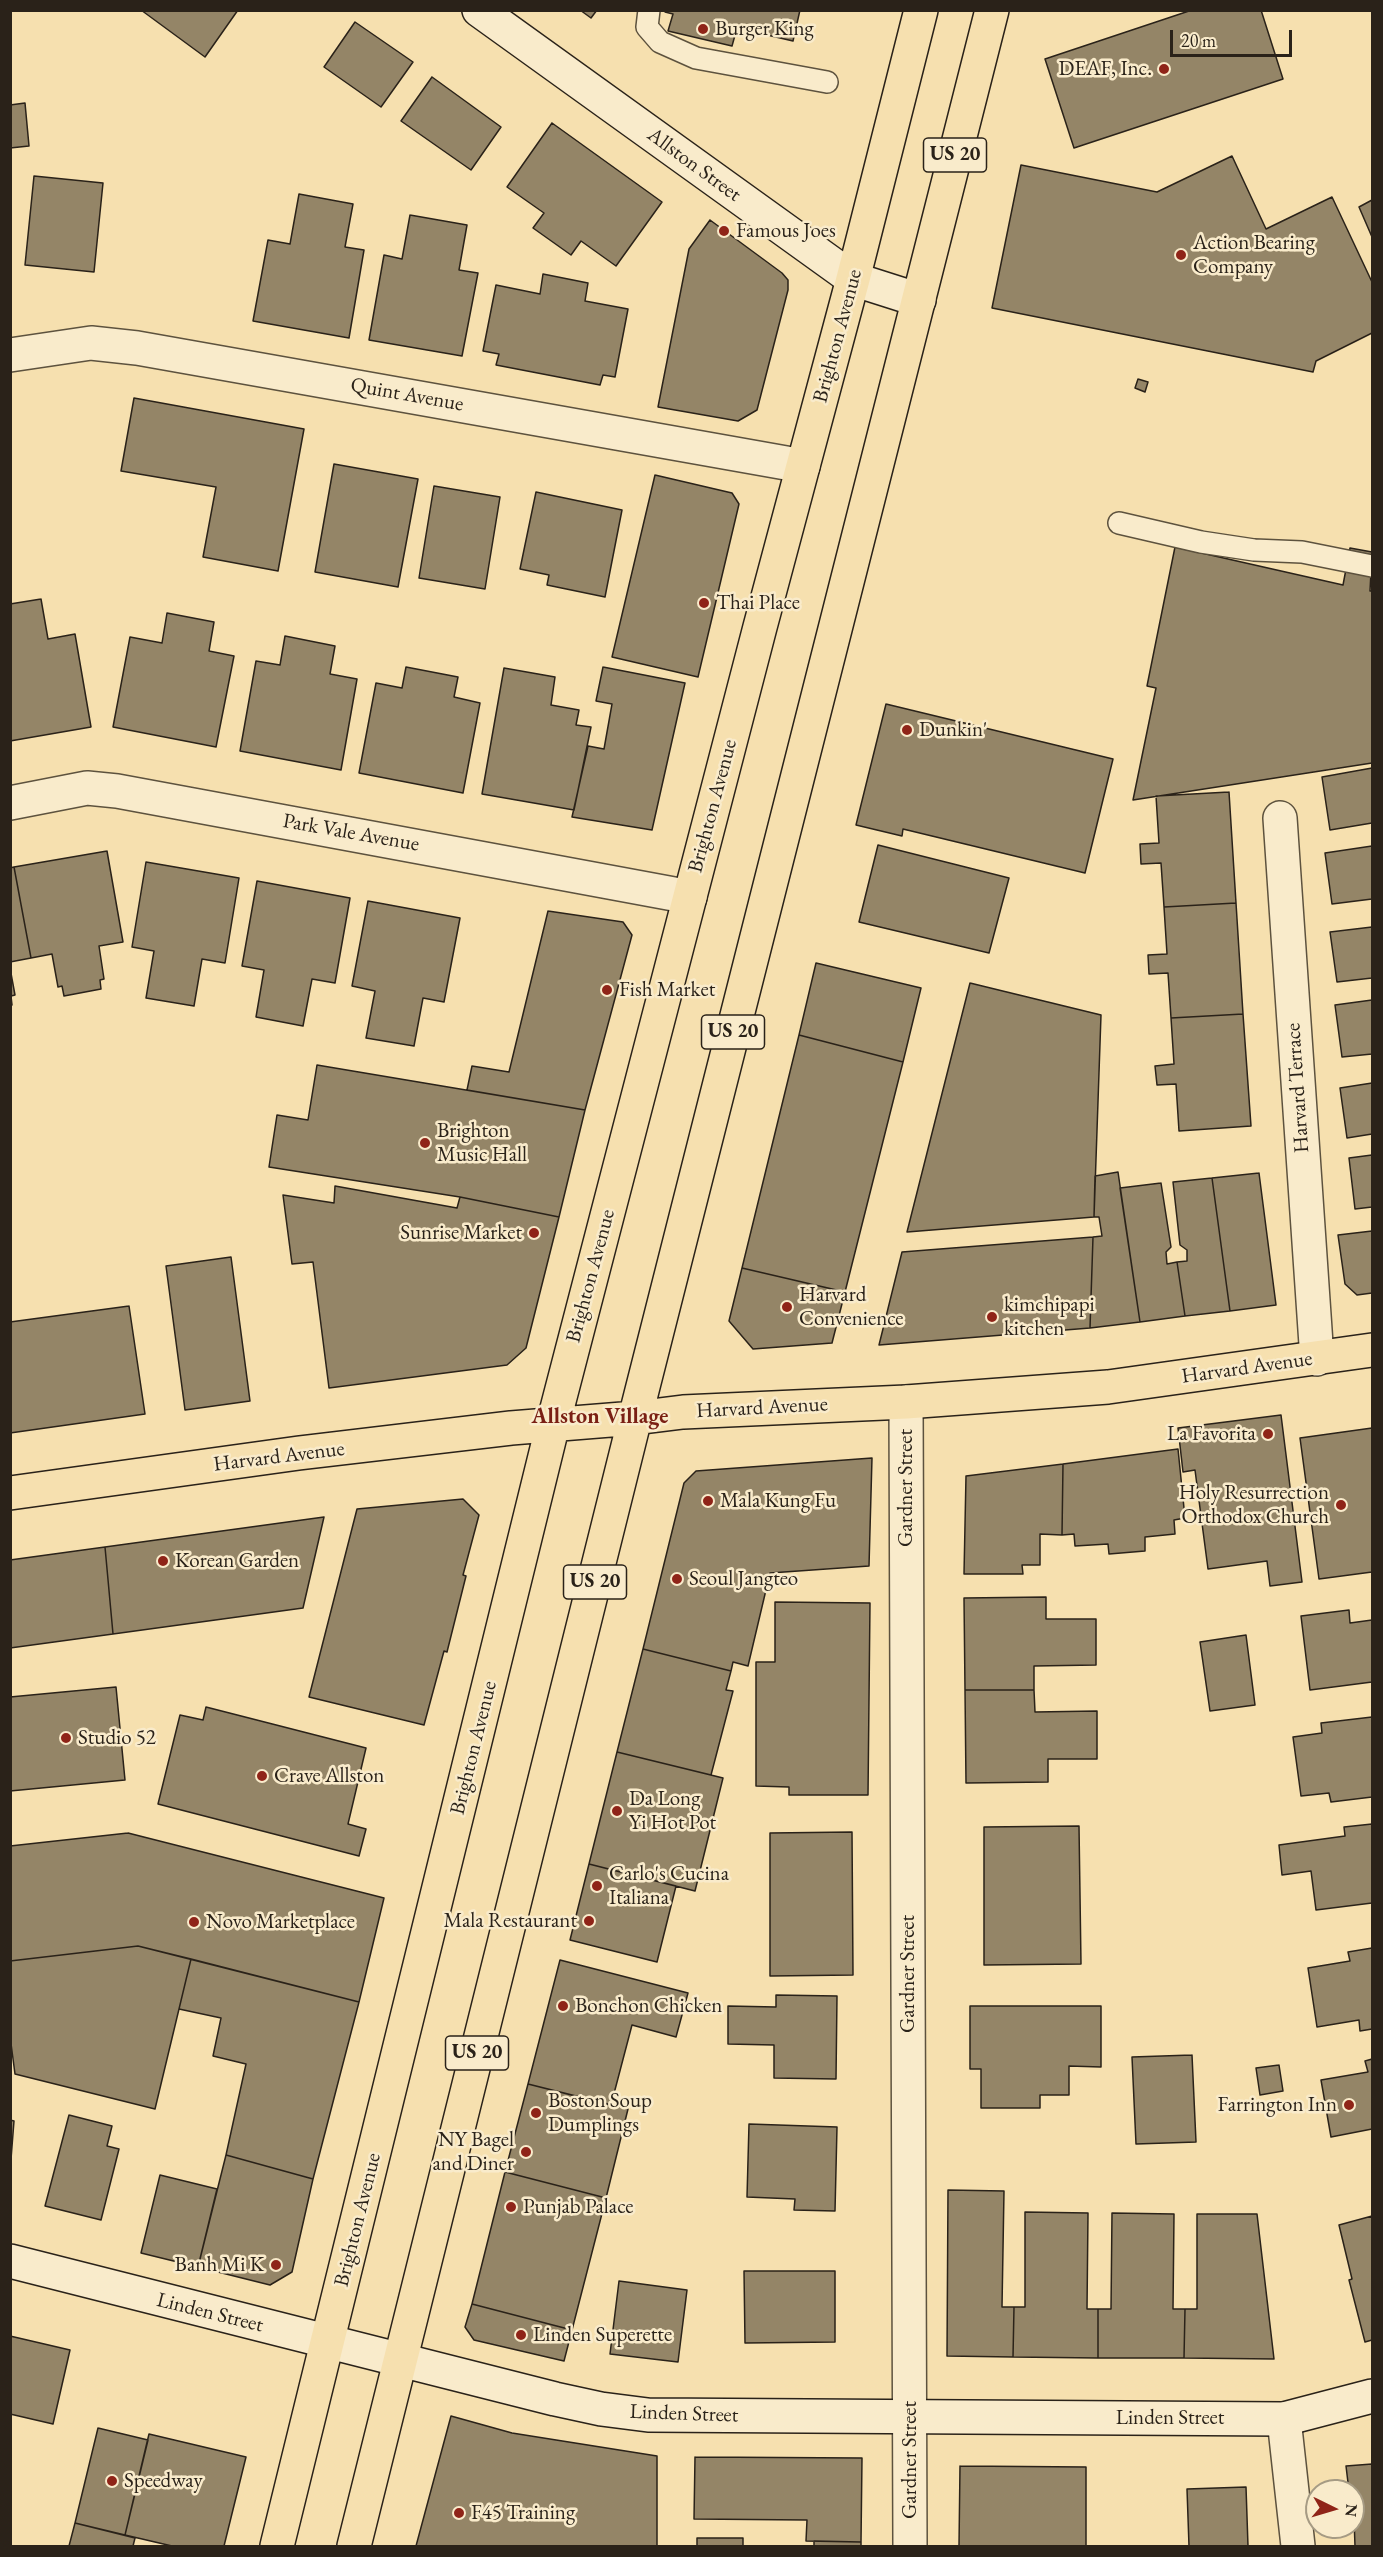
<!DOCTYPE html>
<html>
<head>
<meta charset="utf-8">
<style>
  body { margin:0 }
  #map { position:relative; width:1383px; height:2557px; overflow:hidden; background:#f6e0af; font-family:"EB Garamond",serif }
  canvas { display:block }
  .frame { position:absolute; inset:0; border:12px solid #2a2219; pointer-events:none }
  .north { position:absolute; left:1305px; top:2479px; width:60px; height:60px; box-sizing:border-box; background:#f9ebcb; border:2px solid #a69b84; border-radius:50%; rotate:95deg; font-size:16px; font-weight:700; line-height:24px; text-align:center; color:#2a2219 }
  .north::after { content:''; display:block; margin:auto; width:21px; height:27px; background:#8f2418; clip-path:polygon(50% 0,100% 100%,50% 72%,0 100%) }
  .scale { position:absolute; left:1170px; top:30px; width:122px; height:27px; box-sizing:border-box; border:3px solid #2a2219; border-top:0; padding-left:8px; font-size:18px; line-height:21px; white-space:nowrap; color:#2a2219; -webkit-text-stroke:4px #f9ebcb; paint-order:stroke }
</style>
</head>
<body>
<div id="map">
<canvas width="1383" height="2557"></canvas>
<div class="frame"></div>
<div class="north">N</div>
<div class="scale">20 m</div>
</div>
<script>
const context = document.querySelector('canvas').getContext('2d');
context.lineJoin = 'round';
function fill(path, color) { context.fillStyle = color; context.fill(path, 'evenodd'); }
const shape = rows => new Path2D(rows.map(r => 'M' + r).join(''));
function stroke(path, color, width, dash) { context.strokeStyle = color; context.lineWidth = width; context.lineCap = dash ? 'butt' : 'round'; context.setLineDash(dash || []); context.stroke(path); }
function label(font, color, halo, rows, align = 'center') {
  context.font = font + ' "EB Garamond",serif'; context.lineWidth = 5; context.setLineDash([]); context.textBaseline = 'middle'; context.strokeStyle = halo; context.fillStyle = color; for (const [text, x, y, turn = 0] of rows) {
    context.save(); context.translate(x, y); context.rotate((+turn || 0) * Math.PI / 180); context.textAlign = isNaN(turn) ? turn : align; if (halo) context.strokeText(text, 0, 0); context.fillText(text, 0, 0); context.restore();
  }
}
const building = shape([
  [141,10,238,10,205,57,141,10],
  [580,10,597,10,591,18,580,10],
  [666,10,800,10,793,41,737,28,732,46,668,31,673,14,665,12,666,10],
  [1192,10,1261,10,1283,79,1074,148,1045,59,1192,10],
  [355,22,413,62,381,107,324,67,355,22],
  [432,77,501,127,471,170,401,121,432,77],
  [25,103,29,146,10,148,10,105,25,103],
  [552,123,662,202,616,266,581,241,571,255,533,228,544,213,507,187,552,123],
  [1232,156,1266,229,1332,197,1372,282,1372,333,1316,361,1313,372,992,308,1021,165,1157,192,1232,156],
  [34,176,103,183,94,272,25,265,34,176],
  [299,194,353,204,345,247,364,250,349,338,253,321,268,240,290,244,299,194],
  [1372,200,1372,237,1359,207,1372,200],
  [410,215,467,225,459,270,478,273,462,356,369,340,384,255,402,259,410,215],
  [710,220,782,273,788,280,788,290,757,410,738,421,658,407,689,249,710,220],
  [543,274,588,283,585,301,628,309,615,377,603,375,600,385,496,365,499,354,483,351,496,285,540,294,543,274],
  [1138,379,1148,382,1145,392,1135,388,1138,379],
  [134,398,304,429,278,571,203,557,216,487,121,471,134,398],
  [334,464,418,479,398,587,315,572,334,464],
  [655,475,732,493,739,504,698,677,612,657,655,475],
  [434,486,500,497,485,589,419,578,434,486],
  [536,492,622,510,605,597,547,585,549,575,520,569,536,492],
  [1175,547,1343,585,1350,548,1372,552,1370,591,1372,591,1372,763,1133,800,1156,688,1147,686,1175,547],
  [41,599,48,639,75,634,91,727,10,741,10,604,41,599],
  [167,613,214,622,209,651,234,656,216,747,113,727,130,637,162,643,167,613],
  [285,636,335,646,330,674,357,679,341,770,240,751,256,661,280,665,285,636],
  [406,667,458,677,454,697,480,703,463,793,359,773,376,683,402,688,406,667],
  [603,667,685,683,652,830,572,817,588,746,604,749,612,704,596,701,603,667],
  [504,668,555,677,551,705,579,710,576,725,591,727,574,810,482,794,504,668],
  [886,704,1113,759,1085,873,903,829,902,836,856,825,886,704],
  [1372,768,1372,823,1330,830,1322,777,1372,768],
  [1229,792,1236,903,1164,907,1161,863,1141,864,1140,844,1159,843,1156,796,1229,792],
  [878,845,1009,878,989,953,859,922,878,845],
  [1372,846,1372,899,1332,904,1325,853,1372,846],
  [107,851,123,942,99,946,104,979,100,980,101,989,64,996,62,986,58,987,52,954,31,958,14,867,107,851],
  [146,862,239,878,225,963,202,959,194,1006,146,998,154,951,132,947,146,862],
  [14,867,31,958,10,962,10,868,14,867],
  [257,881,350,898,335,983,312,979,303,1026,256,1017,264,970,242,966,257,881],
  [368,901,460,918,444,1002,423,998,414,1046,366,1038,375,991,352,986,368,901],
  [1236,903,1243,1014,1171,1018,1168,973,1149,974,1148,955,1167,954,1164,907,1236,903],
  [548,911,623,922,632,935,585,1110,467,1090,472,1066,509,1072,548,911],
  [1372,927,1372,978,1337,982,1330,932,1372,927],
  [816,963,921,988,903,1062,799,1035,816,963],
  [10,968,15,995,11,996,12,1005,10,1005,10,968],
  [970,983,1101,1015,1094,1217,907,1232,970,983],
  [1372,1000,1372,1054,1342,1057,1335,1005,1372,1000],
  [1243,1014,1251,1126,1179,1131,1176,1084,1157,1085,1155,1066,1174,1064,1171,1018,1243,1014],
  [799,1035,903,1062,845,1292,742,1268,799,1035],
  [317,1065,585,1110,559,1217,460,1197,269,1167,277,1115,308,1120,317,1065],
  [1372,1083,1372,1134,1347,1138,1340,1088,1372,1083],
  [1372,1155,1372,1207,1355,1209,1349,1158,1372,1155],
  [1118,1172,1140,1322,1090,1328,1093,1237,1102,1236,1099,1217,1094,1217,1095,1176,1118,1172],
  [1259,1173,1276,1305,1230,1311,1212,1178,1259,1173],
  [1212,1178,1230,1311,1185,1316,1177,1262,1187,1261,1187,1250,1180,1245,1173,1182,1212,1178],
  [1161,1183,1171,1247,1166,1252,1167,1264,1177,1262,1185,1316,1140,1322,1120,1188,1161,1183],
  [335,1186,457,1208,460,1197,559,1217,526,1348,507,1365,329,1388,313,1262,292,1264,283,1195,334,1203,335,1186],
  [1372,1231,1372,1293,1357,1295,1345,1284,1338,1235,1372,1231],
  [1093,1237,1090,1328,879,1345,902,1252,1093,1237],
  [231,1257,250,1401,185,1410,166,1266,231,1257],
  [742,1268,845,1292,832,1343,753,1349,729,1321,742,1268],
  [129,1306,145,1414,10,1433,10,1322,129,1306],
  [1281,1415,1302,1582,1270,1586,1267,1561,1208,1569,1195,1470,1183,1472,1178,1428,1281,1415],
  [1372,1428,1372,1572,1319,1579,1300,1438,1372,1428],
  [1178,1449,1185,1518,1174,1520,1175,1534,1145,1537,1145,1551,1109,1554,1108,1544,1075,1546,1074,1534,1062,1535,1063,1464,1178,1449],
  [872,1458,869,1566,770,1573,748,1666,733,1662,731,1671,643,1649,684,1483,696,1471,872,1458],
  [1063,1464,1062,1535,1040,1534,1040,1565,1022,1565,1023,1574,964,1574,966,1476,1063,1464],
  [463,1499,479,1515,463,1575,466,1576,447,1652,444,1651,424,1725,309,1697,357,1509,463,1499],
  [324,1517,303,1608,113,1634,105,1547,324,1517],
  [105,1547,113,1634,10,1648,10,1560,105,1547],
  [1046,1597,1046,1619,1096,1619,1096,1665,1034,1666,1034,1690,965,1690,964,1598,1046,1597],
  [775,1602,870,1603,868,1795,789,1795,789,1787,756,1786,756,1662,775,1662,775,1602],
  [1349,1610,1350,1623,1372,1620,1372,1682,1310,1690,1301,1616,1349,1610],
  [1246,1635,1255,1705,1210,1711,1200,1642,1246,1635],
  [643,1649,731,1671,726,1690,733,1691,711,1775,617,1752,643,1649],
  [116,1687,125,1780,10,1791,10,1697,116,1687],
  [965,1690,1034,1690,1035,1712,1097,1711,1097,1759,1048,1759,1048,1782,966,1783,965,1690],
  [206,1707,366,1748,348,1824,366,1829,359,1856,158,1804,180,1715,203,1720,206,1707],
  [1372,1717,1372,1797,1331,1802,1329,1793,1301,1796,1293,1737,1322,1733,1321,1723,1372,1717],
  [617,1752,723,1778,695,1891,589,1864,617,1752],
  [1372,1824,1372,1903,1316,1910,1311,1871,1282,1875,1279,1845,1345,1836,1344,1827,1372,1824],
  [1079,1826,1081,1964,984,1965,984,1827,1079,1826],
  [852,1832,853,1975,770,1976,770,1833,852,1832],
  [128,1833,384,1898,359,2002,138,1946,10,1961,10,1846,128,1833],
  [589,1864,676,1886,657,1962,570,1940,589,1864],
  [138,1946,191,1959,155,2109,15,2074,10,2036,10,1961,138,1946],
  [1372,1948,1372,2029,1360,2031,1359,2020,1317,2027,1308,1968,1350,1961,1348,1952,1372,1948],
  [191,1959,359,2002,313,2179,226,2155,246,2064,213,2056,221,2018,179,2009,191,1959],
  [560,1960,688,1993,676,2037,632,2025,611,2105,528,2084,560,1960],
  [776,1995,837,1996,836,2079,774,2078,774,2045,728,2044,728,2006,776,2007,776,1995],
  [970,2006,1101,2006,1101,2067,1069,2066,1069,2095,1040,2095,1040,2108,981,2108,981,2069,970,2069,970,2006],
  [1192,2055,1196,2142,1136,2144,1132,2057,1192,2055],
  [1372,2059,1372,2129,1331,2137,1321,2080,1368,2072,1365,2061,1372,2059],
  [1279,2065,1283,2091,1260,2095,1256,2068,1279,2065],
  [528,2084,628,2109,606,2198,505,2172,528,2084],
  [69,2115,112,2126,107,2146,119,2149,101,2220,45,2206,69,2115],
  [10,2120,14,2121,10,2172,10,2120],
  [749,2124,837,2127,835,2211,794,2210,795,2199,747,2197,749,2124],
  [226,2155,313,2179,292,2272,270,2285,198,2267,226,2155],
  [505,2172,606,2198,572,2330,472,2304,505,2172],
  [160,2175,217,2189,198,2267,141,2253,160,2175],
  [948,2190,1004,2191,1002,2307,1014,2307,1013,2357,947,2356,948,2190],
  [1025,2212,1088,2213,1087,2309,1098,2309,1098,2358,1013,2357,1014,2307,1025,2307,1025,2212],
  [1112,2213,1174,2214,1173,2309,1185,2309,1184,2358,1098,2358,1098,2309,1111,2309,1112,2213],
  [1197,2214,1257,2214,1274,2359,1184,2358,1185,2309,1197,2309,1197,2214],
  [1372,2216,1372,2340,1365,2342,1349,2280,1352,2279,1339,2225,1372,2216],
  [744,2271,835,2271,835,2342,745,2343,744,2271],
  [619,2281,687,2290,678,2362,610,2354,619,2281],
  [472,2304,572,2330,564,2361,474,2340,465,2327,472,2304],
  [10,2336,70,2350,53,2424,10,2414,10,2336],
  [451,2416,512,2433,657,2456,657,2546,416,2546,451,2416],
  [98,2428,148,2440,125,2535,75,2523,98,2428],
  [149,2434,246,2457,224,2546,172,2546,125,2535,149,2434],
  [695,2457,862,2458,861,2542,806,2541,807,2520,694,2519,695,2457],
  [1372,2464,1372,2546,1355,2546,1353,2491,1349,2491,1346,2466,1372,2464],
  [960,2466,1086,2467,1086,2546,959,2546,960,2466],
  [1246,2487,1248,2546,1189,2546,1187,2489,1246,2487],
  [75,2523,135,2538,133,2546,69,2546,75,2523],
  [697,2538,743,2538,743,2546,697,2546,697,2538],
  [814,2541,861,2542,861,2546,814,2546,814,2541]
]);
const lane = shape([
  [649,10,647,27,660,42,696,58,827,82],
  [1119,523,1201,542,1254,550,1302,552,1372,566]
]);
const street = shape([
  [10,355,91,343,137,348,803,466],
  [10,803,87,788,117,791,690,897],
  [1280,818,1317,1359],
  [906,1402,910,2546],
  [1284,2419,1298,2546]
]);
const secondary = shape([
  [479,10,853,279,919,300],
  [10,2261,555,2399,601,2409,648,2415,1284,2419,1372,2396]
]);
const primary = shape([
  [10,1493,299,1453,511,1428,635,1418,683,1412,906,1402,1108,1387,1372,1350],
  [277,2546,553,1424,760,627,853,279,921,10],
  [354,2546,635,1418,992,10]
]);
const markers = [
  [703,29,6,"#8f2418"],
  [1164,69,6,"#8f2418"],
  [724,231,6,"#8f2418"],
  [1181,255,6,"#8f2418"],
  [704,603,6,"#8f2418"],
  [907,730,6,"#8f2418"],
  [607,990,6,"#8f2418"],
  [425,1143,6,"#8f2418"],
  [534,1233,6,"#8f2418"],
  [787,1307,6,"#8f2418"],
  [992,1317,6,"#8f2418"],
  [1268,1434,6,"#8f2418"],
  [708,1501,6,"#8f2418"],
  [1341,1505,6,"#8f2418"],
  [163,1561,6,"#8f2418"],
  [677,1579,6,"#8f2418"],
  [66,1738,6,"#8f2418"],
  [262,1776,6,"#8f2418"],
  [617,1811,6,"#8f2418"],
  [597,1886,6,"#8f2418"],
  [589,1921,6,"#8f2418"],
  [194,1922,6,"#8f2418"],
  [563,2006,6,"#8f2418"],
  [1349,2105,6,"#8f2418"],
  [536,2113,6,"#8f2418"],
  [526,2152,6,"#8f2418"],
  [511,2207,6,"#8f2418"],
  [276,2265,6,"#8f2418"],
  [521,2335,6,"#8f2418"],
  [112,2481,6,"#8f2418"],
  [459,2513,6,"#8f2418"]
];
const shields = [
  [955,155,63],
  [733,1032,63],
  [595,1582,63],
  [477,2053,63]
];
const shieldNames = [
  ["US 20",955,155],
  ["US 20",733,1032],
  ["US 20",595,1582],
  ["US 20",477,2053]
];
const poiNames = [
  ["Burger King",715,29],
  ["DEAF, Inc.",1152,69,"right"],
  ["Famous Joes",736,231],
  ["Action Bearing",1193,243],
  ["Company",1193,267],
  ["Thai Place",716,603],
  ["Dunkin'",919,730],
  ["Fish Market",619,990],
  ["Brighton",437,1131],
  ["Music Hall",437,1155],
  ["Sunrise Market",522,1233,"right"],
  ["Harvard",799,1295],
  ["Convenience",799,1319],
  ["kimchipapi",1004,1305],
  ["kitchen",1004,1329],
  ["La Favorita",1256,1434,"right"],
  ["Holy Resurrection",1329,1493,"right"],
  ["Orthodox Church",1329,1517,"right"],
  ["Mala Kung Fu",720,1501],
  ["Korean Garden",175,1561],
  ["Seoul Jangteo",689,1579],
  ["Studio 52",78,1738],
  ["Crave Allston",274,1776],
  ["Da Long",629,1799],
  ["Yi Hot Pot",629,1823],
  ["Carlo's Cucina",609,1874],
  ["Italiana",609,1898],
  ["Mala Restaurant",577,1921,"right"],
  ["Novo Marketplace",206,1922],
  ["Bonchon Chicken",575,2006],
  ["Boston Soup",548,2101],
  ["Dumplings",548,2125],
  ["Farrington Inn",1337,2105,"right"],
  ["NY Bagel",514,2140,"right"],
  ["and Diner",514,2164,"right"],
  ["Punjab Palace",523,2207],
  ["Banh Mi K",264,2265,"right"],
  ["Linden Superette",533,2335],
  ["Speedway",124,2481],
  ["F45 Training",471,2513]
];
const streetNames = [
  ["Allston Street",694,165,36],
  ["Brighton Avenue",838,336,-75],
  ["Quint Avenue",407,395,10],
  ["Brighton Avenue",713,806,-75],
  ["Park Vale Avenue",351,833,10],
  ["Harvard Terrace",1298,1088,-94],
  ["Brighton Avenue",591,1276,-75],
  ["Harvard Avenue",1247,1368,-8],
  ["Harvard Avenue",762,1408,-3],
  ["Harvard Avenue",279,1457,-7],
  ["Gardner Street",906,1488,-90],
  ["Brighton Avenue",474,1748,-76],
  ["Gardner Street",908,1974,-90],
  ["Brighton Avenue",358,2220,-76],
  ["Linden Street",210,2313,14],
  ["Linden Street",684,2414,2],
  ["Linden Street",1170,2418],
  ["Gardner Street",910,2460,-90]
];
const neighbourhoodNames = [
  ["Allston Village",600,1417]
];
fill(building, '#948567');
stroke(building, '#2a2219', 1.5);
stroke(lane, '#5d523e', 24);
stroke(street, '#5d523e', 36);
stroke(secondary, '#2a2219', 36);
stroke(primary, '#2a2219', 36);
stroke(lane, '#f9ebcb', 21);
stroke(street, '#f9ebcb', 33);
stroke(secondary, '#f9ebcb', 33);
stroke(primary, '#f6e0af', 33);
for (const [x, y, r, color] of markers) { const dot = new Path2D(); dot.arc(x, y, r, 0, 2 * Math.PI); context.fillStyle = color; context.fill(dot); stroke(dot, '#f9ebcb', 2); }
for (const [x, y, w] of shields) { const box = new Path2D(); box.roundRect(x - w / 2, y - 17, w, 34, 4.5); context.fillStyle = '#f9ebcb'; context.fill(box); stroke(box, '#2a2219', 1.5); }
label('bold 20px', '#2a2219', null, shieldNames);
label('21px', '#2a2219', '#f9ebcb', poiNames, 'left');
label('21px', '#2a2219', '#f9ebcb', streetNames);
label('bold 22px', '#7a1f14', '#f9ebcb', neighbourhoodNames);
</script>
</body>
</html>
